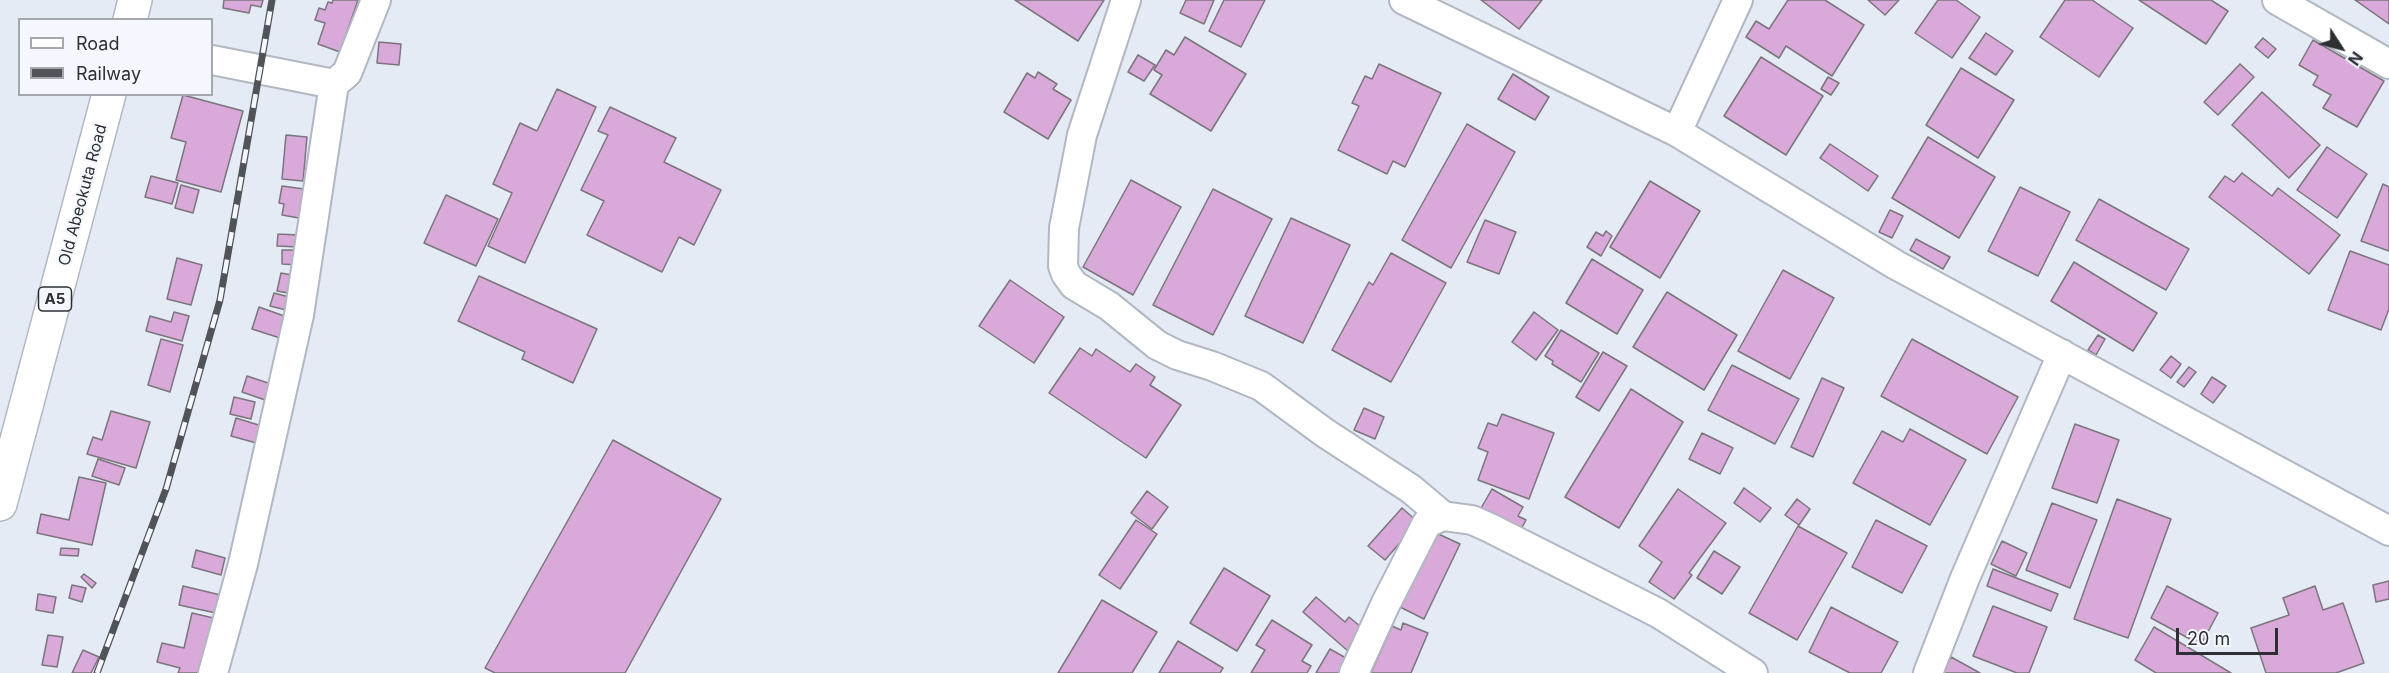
<!DOCTYPE html>
<html>
<head>
<meta charset="utf-8">
<style>
  body { margin:0 }
  #map { position:relative; width:2389px; height:673px; overflow:hidden; background:#e4ebf4; font-family:Inter,sans-serif }
  canvas { display:block }
  .legend { position:absolute; left:18px; top:18px; width:195px; height:78px; box-sizing:border-box; background:#f4f8fe; border:2px solid #a4a8ad; margin:0; padding:8px 10px; list-style:none; font-size:18px; color:#2d3033 }
  .legend li { display:flex; align-items:center; gap:12px; height:30px }
  .legend b { width:30px; border:2px solid #a4a8ad }
  .north { position:absolute; left:2311px; top:18px; width:60px; height:60px; -webkit-text-stroke:4px #f4f8fe; paint-order:stroke; rotate:126deg; font-size:16px; font-weight:700; line-height:24px; text-align:center; color:#2d3033 }
  .north::after { content:''; display:block; margin:auto; width:21px; height:27px; background:#2d3033; clip-path:polygon(50% 0,100% 100%,50% 72%,0 100%) }
  .scale { position:absolute; left:2176px; top:628px; width:102px; height:27px; box-sizing:border-box; border:3px solid #2d3033; border-top:0; padding-left:8px; font-size:18px; line-height:21px; white-space:nowrap; color:#2d3033; -webkit-text-stroke:4px #f4f8fe; paint-order:stroke }
</style>
</head>
<body>
<div id="map">
<canvas width="2389" height="673"></canvas>
<ul class="legend">
<li><b style="height:8px;background:#fff"></b>Road</li>
<li><b style="height:8px;background:#505458"></b>Railway</li>
</ul>
<div class="north">N</div>
<div class="scale">20 m</div>
</div>
<script>
const context = document.querySelector('canvas').getContext('2d');
context.lineJoin = 'round';
function fill(path, color) { context.fillStyle = color; context.fill(path, 'evenodd'); }
const shape = rows => new Path2D(rows.map(r => 'M' + r).join(''));
function stroke(path, color, width, dash) { context.strokeStyle = color; context.lineWidth = width; context.lineCap = dash ? 'butt' : 'round'; context.setLineDash(dash || []); context.stroke(path); }
function label(font, color, halo, rows, align = 'center') {
  context.font = font + ' Inter,sans-serif'; context.lineWidth = 4.5; context.setLineDash([]); context.textBaseline = 'middle'; context.strokeStyle = halo; context.fillStyle = color; for (const [text, x, y, turn = 0] of rows) {
    context.save(); context.translate(x, y); context.rotate((+turn || 0) * Math.PI / 180); context.textAlign = isNaN(turn) ? turn : align; if (halo) context.strokeText(text, 0, 0); context.fillText(text, 0, 0); context.restore();
  }
}
const building = shape([
  [224,0,263,0,261,7,251,5,249,13,223,8,224,0],
  [333,0,358,0,340,52,318,44,325,23,315,20,319,8,325,10,328,2,332,3,333,0],
  [1015,0,1104,0,1078,41,1015,0],
  [1186,0,1214,0,1204,24,1180,13,1186,0],
  [1224,0,1265,0,1241,47,1209,31,1224,0],
  [1481,0,1542,0,1519,29,1481,0],
  [1788,0,1825,0,1864,25,1832,76,1786,46,1779,58,1746,37,1756,21,1769,29,1788,0],
  [1868,0,1899,0,1885,15,1868,0],
  [1938,0,1956,0,1980,17,1952,58,1915,33,1938,0],
  [2065,0,2092,0,2133,28,2099,77,2040,37,2065,0],
  [2139,0,2211,0,2228,11,2206,44,2139,0],
  [2355,0,2389,0,2389,24,2355,0],
  [1986,33,2013,51,1996,75,1969,58,1986,33],
  [1185,37,1246,74,1211,131,1150,94,1162,75,1154,70,1166,50,1174,55,1185,37],
  [2263,38,2276,49,2268,58,2255,47,2263,38],
  [2313,40,2384,81,2357,127,2323,108,2331,95,2313,85,2318,76,2299,65,2313,40],
  [379,42,401,44,399,65,377,63,379,42],
  [1138,55,1155,65,1144,81,1128,72,1138,55],
  [1761,57,1823,96,1786,155,1724,116,1761,57],
  [1379,64,1441,93,1405,167,1393,161,1387,174,1338,150,1359,106,1352,103,1365,76,1372,79,1379,64],
  [2240,64,2254,77,2218,115,2204,102,2240,64],
  [1961,68,2014,100,1978,158,1926,125,1961,68],
  [1038,72,1057,84,1053,89,1071,100,1048,139,1004,112,1027,73,1035,78,1038,72],
  [1513,74,1549,97,1535,120,1498,99,1513,74],
  [1828,77,1839,83,1831,95,1821,89,1828,77],
  [557,89,596,107,525,263,488,246,512,193,493,184,520,123,537,131,557,89],
  [2262,92,2320,145,2289,178,2232,125,2262,92],
  [183,95,243,111,221,192,176,180,186,142,171,138,183,95],
  [610,107,676,138,664,162,721,190,694,245,679,237,662,272,587,235,604,201,581,190,608,135,598,131,610,107],
  [1467,124,1515,152,1451,268,1402,240,1467,124],
  [286,135,307,137,303,181,282,179,286,135],
  [1928,137,1995,177,1959,238,1892,198,1928,137],
  [1830,144,1878,176,1868,191,1820,158,1830,144],
  [2327,147,2367,174,2337,218,2297,190,2327,147],
  [2242,173,2272,196,2278,188,2340,235,2309,274,2209,197,2225,176,2234,182,2242,173],
  [151,176,178,183,172,204,145,197,151,176],
  [1131,180,1181,207,1133,295,1083,267,1131,180],
  [1650,181,1700,211,1660,278,1610,247,1650,181],
  [2383,184,2389,187,2389,251,2361,241,2383,184],
  [181,185,199,190,193,213,175,208,181,185],
  [282,186,304,189,299,218,282,215,284,204,279,203,282,186],
  [2020,187,2070,212,2038,276,1988,251,2020,187],
  [1213,189,1272,219,1213,335,1153,305,1213,189],
  [446,195,498,219,476,266,424,243,446,195],
  [2099,199,2189,249,2166,290,2076,240,2099,199],
  [1890,210,1903,216,1892,238,1879,232,1890,210],
  [1291,218,1350,245,1303,343,1245,316,1291,218],
  [1485,220,1516,232,1499,274,1467,262,1485,220],
  [1606,231,1612,236,1601,256,1587,247,1596,232,1603,236,1606,231],
  [278,234,299,235,299,247,277,246,278,234],
  [1916,239,1950,257,1943,269,1910,250,1916,239],
  [282,250,300,250,299,265,282,264,282,250],
  [2350,251,2389,265,2389,309,2381,330,2328,310,2350,251],
  [1391,253,1446,283,1391,382,1332,350,1369,282,1373,285,1391,253],
  [177,258,202,265,191,305,167,299,177,258],
  [1592,259,1643,290,1617,334,1566,303,1592,259],
  [2074,262,2157,313,2133,351,2051,301,2074,262],
  [1783,270,1834,298,1790,379,1738,351,1783,270],
  [281,273,302,277,299,295,277,291,281,273],
  [479,276,597,329,573,383,522,359,525,352,458,321,479,276],
  [1010,280,1064,317,1034,363,979,326,1010,280],
  [1667,292,1737,335,1704,390,1633,347,1667,292],
  [274,293,289,297,286,310,270,306,274,293],
  [259,307,287,317,280,338,252,329,259,307],
  [174,312,189,316,182,341,146,331,150,316,171,322,174,312],
  [1534,312,1558,330,1536,360,1512,342,1534,312],
  [1561,330,1599,353,1581,382,1552,364,1553,361,1545,356,1561,330],
  [2098,335,2105,339,2096,355,2088,350,2098,335],
  [161,339,183,345,170,392,148,385,161,339],
  [1912,339,2018,397,1987,454,1881,396,1912,339],
  [1080,348,1092,356,1096,349,1130,372,1136,364,1155,377,1150,385,1181,405,1146,458,1049,393,1080,348],
  [1603,352,1627,366,1599,411,1576,397,1603,352],
  [2171,356,2181,364,2171,378,2160,370,2171,356],
  [1732,365,1799,399,1775,444,1708,410,1732,365],
  [2189,367,2196,372,2184,387,2177,382,2189,367],
  [247,376,271,384,265,400,242,392,247,376],
  [2212,377,2226,386,2213,403,2201,394,2212,377],
  [1822,378,1844,388,1813,457,1791,447,1822,378],
  [1631,389,1683,422,1619,528,1565,497,1631,389],
  [234,397,255,402,251,419,230,414,234,397],
  [1364,408,1384,417,1375,439,1354,430,1364,408],
  [111,411,150,422,136,468,87,454,93,437,102,440,111,411],
  [1502,414,1554,433,1529,499,1478,480,1488,452,1478,448,1488,423,1497,426,1502,414],
  [236,418,265,427,260,444,231,436,236,418],
  [2075,424,2119,440,2097,503,2052,488,2075,424],
  [1910,429,1966,460,1930,525,1853,483,1882,431,1903,442,1910,429],
  [1702,433,1733,448,1720,474,1689,459,1702,433],
  [613,440,721,499,625,673,495,673,485,668,613,440],
  [98,459,125,468,119,485,92,476,98,459],
  [79,477,106,483,92,545,37,533,41,514,69,520,79,477],
  [1744,488,1771,508,1760,522,1734,503,1744,488],
  [1492,489,1523,507,1518,516,1526,520,1519,533,1480,510,1492,489],
  [1678,489,1726,523,1689,573,1692,575,1674,599,1649,582,1662,562,1639,546,1678,489],
  [1147,491,1168,507,1152,529,1131,513,1147,491],
  [1797,499,1810,509,1799,525,1785,515,1797,499],
  [2117,499,2171,519,2128,638,2074,619,2117,499],
  [2052,503,2097,520,2070,588,2026,570,2052,503],
  [1402,508,1418,522,1385,560,1368,546,1402,508],
  [1136,520,1157,534,1120,589,1099,575,1136,520],
  [1876,520,1927,546,1902,593,1852,567,1876,520],
  [1798,526,1847,553,1797,640,1749,613,1798,526],
  [1432,531,1460,544,1424,619,1396,605,1432,531],
  [2002,541,2027,553,2016,576,1991,564,2002,541],
  [61,548,79,549,78,556,60,555,61,548],
  [196,550,225,558,221,575,192,567,196,550],
  [1714,551,1740,567,1722,594,1697,578,1714,551],
  [1224,568,1270,596,1237,651,1190,623,1224,568],
  [1993,569,2058,594,2051,611,1987,586,1993,569],
  [84,574,96,583,92,588,81,577,84,574],
  [2389,581,2389,599,2376,602,2373,585,2389,581],
  [72,585,86,588,82,602,69,598,72,585],
  [183,586,229,597,225,615,179,605,183,586],
  [2167,586,2218,613,2201,645,2151,618,2167,586],
  [2315,586,2323,610,2343,603,2364,663,2336,673,2266,673,2251,628,2289,615,2283,598,2315,586],
  [38,594,56,597,53,613,36,610,38,594],
  [1316,597,1345,622,1349,617,1366,631,1348,651,1303,612,1316,597],
  [1102,600,1157,632,1132,673,1058,673,1102,600],
  [1993,606,2047,627,2029,673,2017,673,1973,656,1993,606],
  [1831,607,1898,642,1881,673,1850,673,1809,652,1831,607],
  [192,613,222,620,202,673,178,673,180,668,157,662,162,643,184,648,192,613],
  [1272,620,1312,645,1302,661,1311,666,1307,673,1251,673,1265,650,1256,645,1272,620],
  [1403,623,1428,633,1411,673,1371,673,1392,626,1401,630,1403,623],
  [2154,627,2231,673,2156,673,2135,660,2154,627],
  [48,635,63,637,57,667,42,665,48,635],
  [1178,641,1223,668,1220,673,1159,673,1178,641],
  [1330,649,1353,662,1346,673,1316,673,1330,649],
  [83,650,99,657,91,673,72,673,83,650],
  [1951,657,1980,673,1943,673,1951,657]
]);
const street = shape([
  [1126,0,1082,135,1064,228,1063,266,1066,274,1074,285,1109,306,1157,345,1177,355,1212,366,1261,386,1325,433,1411,489,1443,516],
  [1404,0,1677,132,1896,265,2389,531],
  [2277,0,2389,64],
  [212,60,334,84],
  [1677,132,1738,0],
  [213,673,243,564,299,315,334,84,347,73,376,0],
  [1354,673,1386,603,1427,523,1443,516,1472,520,1490,528,1658,613,1753,673],
  [1928,673,1965,578,2062,354]
]);
const highway = shape([
  [130,20,135,0],
  [0,504,109,94]
]);
const rail = shape([
  [97,673,166,489,220,300,272,0]
]);
const shields = [
  [55,299,33]
];
const shieldNames = [
  ["A5",55,299]
];
const streetNames = [
  ["Old Abeokuta Road",83,195,-75]
];
fill(building, '#d9a9d9');
stroke(building, '#7c757c', 1.5);
stroke(street, '#b1b8c1', 32);
stroke(highway, '#b1b8c1', 36);
stroke(street, '#fff', 28);
stroke(highway, '#fff', 33);
stroke(rail, '#505458', 7);
stroke(rail, '#f4f8fe', 4.5, [14]);
for (const [x, y, w] of shields) { const box = new Path2D(); box.roundRect(x - w / 2, y - 12, w, 24, 4.5); context.fillStyle = '#f4f8fe'; context.fill(box); stroke(box, '#2d3033', 1.5); }
label('bold 15px', '#2d3033', null, shieldNames);
label('16px', '#2d3033', '#f4f8fe', streetNames);
</script>
</body>
</html>
